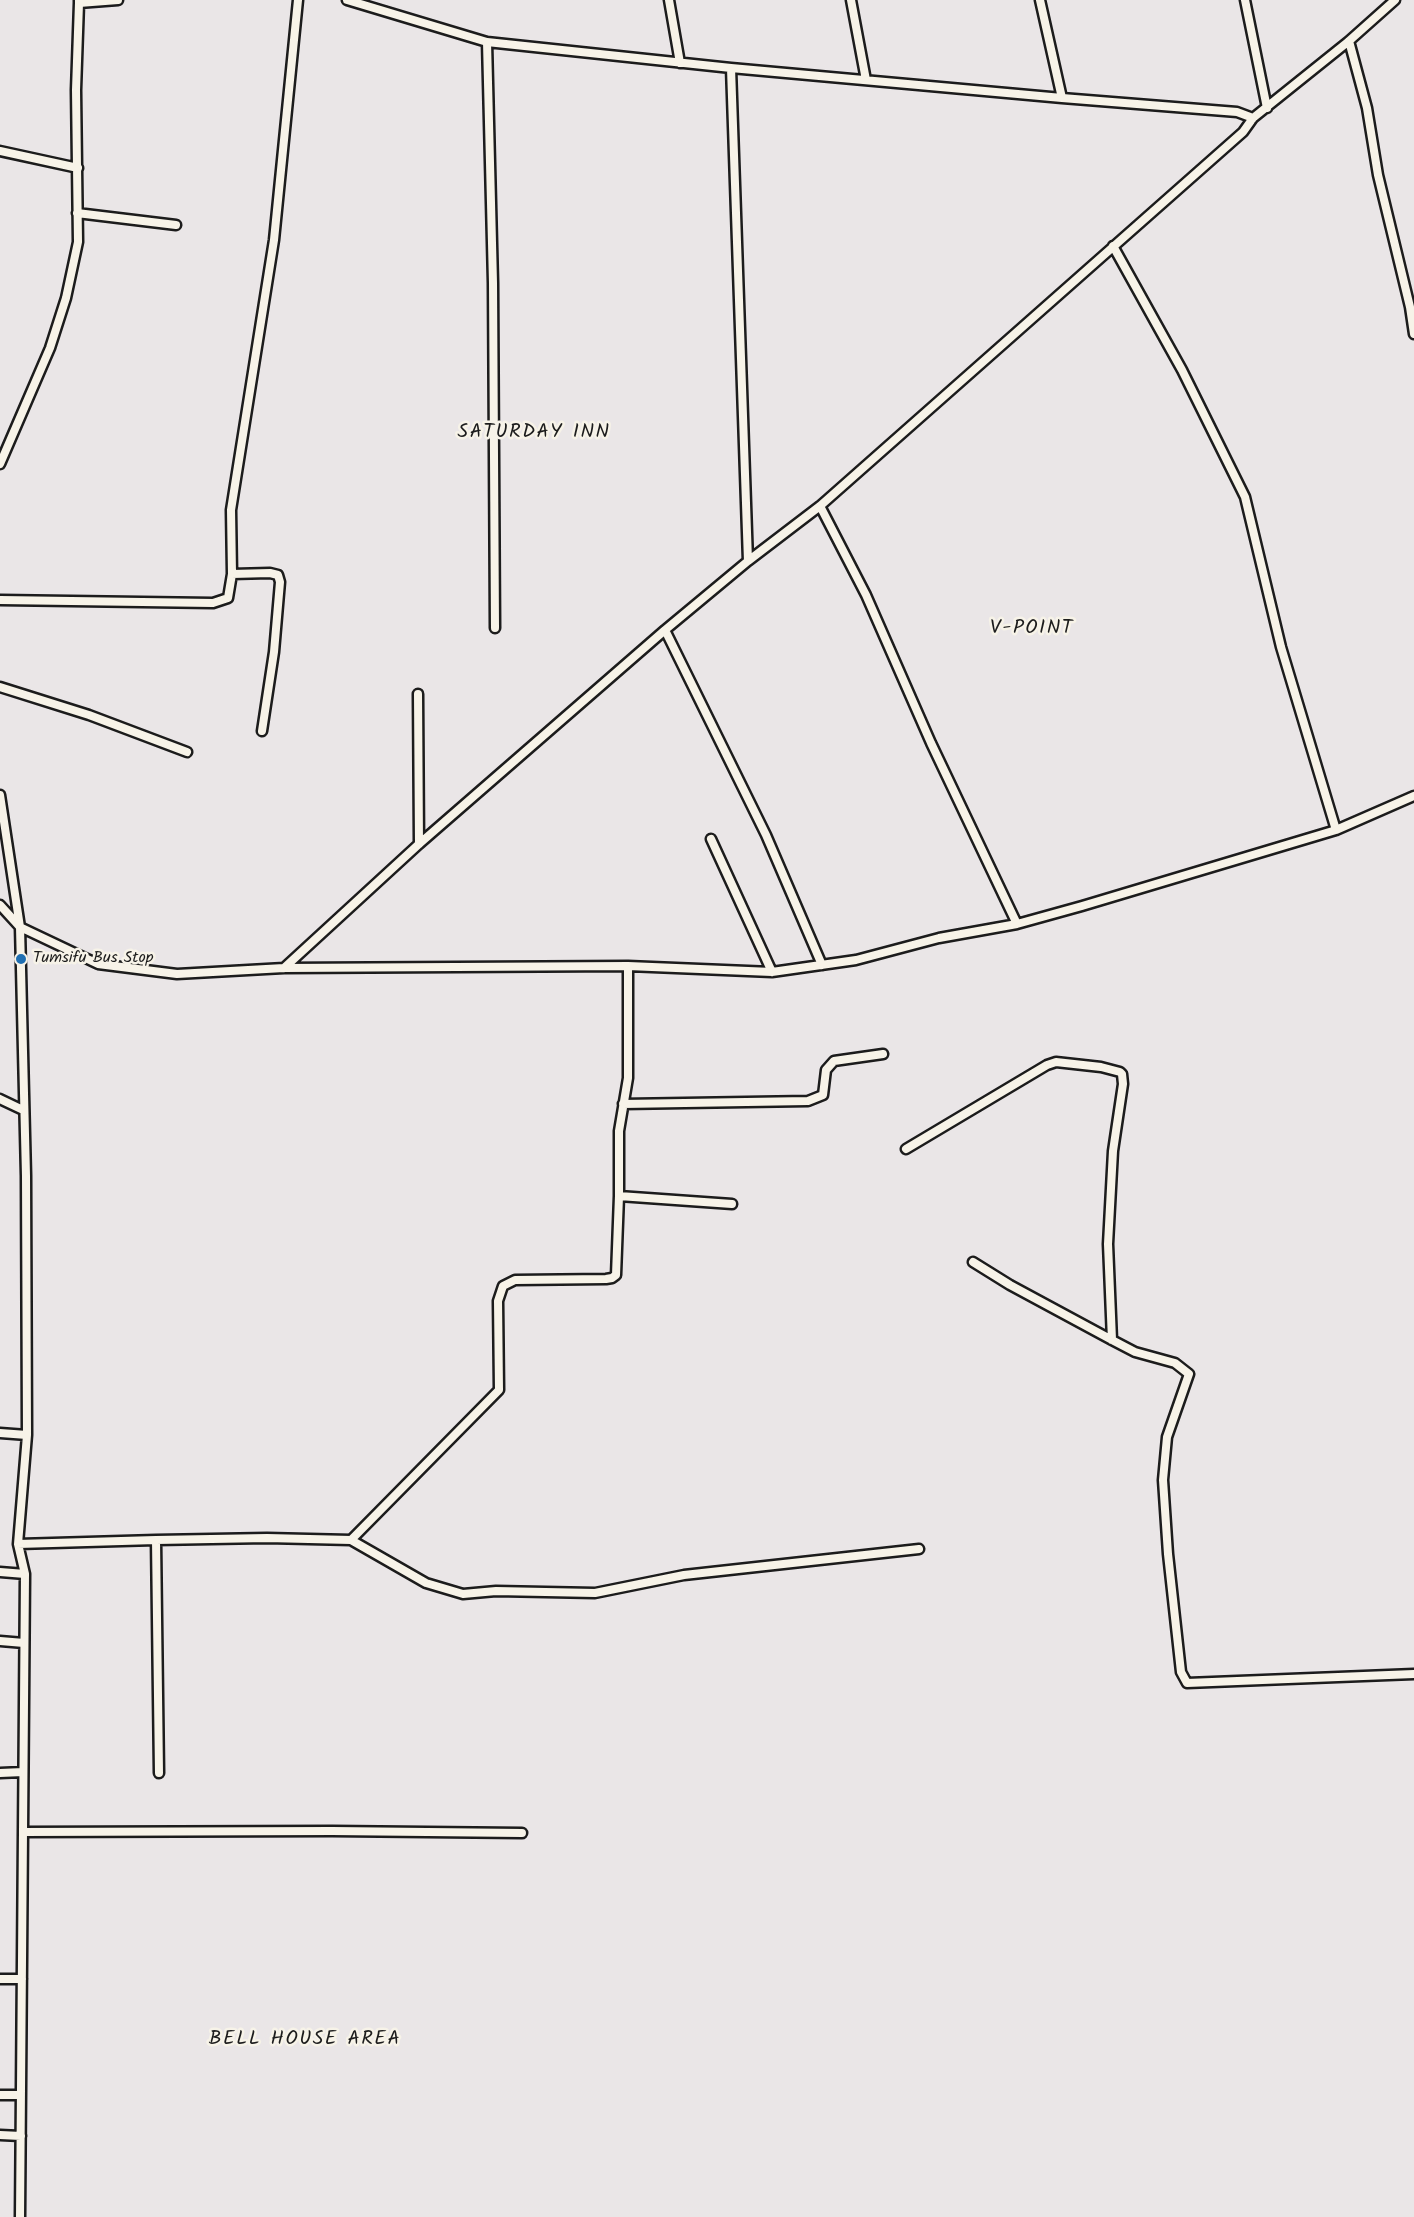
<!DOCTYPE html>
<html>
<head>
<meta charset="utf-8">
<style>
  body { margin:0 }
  canvas { display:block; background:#eae6e7 }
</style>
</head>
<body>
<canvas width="1414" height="2217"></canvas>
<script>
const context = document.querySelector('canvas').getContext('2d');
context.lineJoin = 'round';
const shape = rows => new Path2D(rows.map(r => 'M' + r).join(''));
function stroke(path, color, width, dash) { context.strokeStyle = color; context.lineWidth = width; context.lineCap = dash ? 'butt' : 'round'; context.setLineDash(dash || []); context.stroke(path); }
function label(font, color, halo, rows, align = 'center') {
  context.font = font + ' Kalam,sans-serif'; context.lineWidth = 5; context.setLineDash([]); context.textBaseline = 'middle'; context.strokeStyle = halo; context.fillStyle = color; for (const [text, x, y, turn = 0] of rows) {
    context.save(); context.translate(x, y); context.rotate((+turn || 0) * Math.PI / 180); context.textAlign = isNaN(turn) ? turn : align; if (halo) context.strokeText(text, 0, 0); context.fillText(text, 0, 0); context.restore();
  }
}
const street = shape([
  [79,0,79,3,118,0],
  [347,0,487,42,731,68,1062,98,1237,112,1253,118],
  [669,0,680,63],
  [851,0,866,80],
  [1040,0,1062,98],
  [1245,0,1267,108],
  [1349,41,1367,108,1378,175,1410,307,1414,334],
  [487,42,493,283,495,628],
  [731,68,748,561],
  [0,151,78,168],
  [77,213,176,225],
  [1113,246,1182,370,1245,497,1281,647,1336,830],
  [0,464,50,348,66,298,78,242,76,90,79,3],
  [820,506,866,595,931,743,1017,924],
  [232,574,231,510,274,240,298,0],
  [0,600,213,603,228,598,232,574,270,573,278,575,280,582,274,652,262,731],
  [665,630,766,835,822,965],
  [0,687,89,715,187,752],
  [418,694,419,844],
  [0,795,20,927,26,1176,27,1435,18,1544,25,1574,20,2217],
  [711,839,772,972],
  [0,905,20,927,98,964,177,974,284,968,628,966,772,972,856,960,939,938,1017,924,1082,906,1336,830,1414,796],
  [628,966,628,1078,619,1131,619,1196,732,1204],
  [284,968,419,844,665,630,748,561,820,506,1243,132,1253,118,1349,41,1395,0],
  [0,1099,23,1110],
  [623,1104,808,1101,823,1095,826,1070,834,1061,883,1054],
  [906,1149,1047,1065,1056,1062,1101,1067,1120,1072,1122,1074,1123,1084,1113,1151,1108,1244,1112,1340],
  [973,1262,1010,1285,1112,1340,1135,1352,1175,1363,1189,1374,1167,1437,1163,1480,1168,1554,1181,1672,1187,1683,1414,1674],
  [0,1433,27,1435],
  [156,1540,159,1773],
  [351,1540,499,1390,498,1301,503,1286,515,1280,606,1279,612,1278,616,1275,619,1196],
  [18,1544,156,1540,267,1538,351,1540,426,1583,463,1594,496,1591,595,1593,684,1575,919,1549],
  [0,1572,25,1574],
  [0,1641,24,1643],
  [0,1773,23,1772],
  [23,1832,332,1831,522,1833],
  [0,1979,22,1979],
  [0,2095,21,2095],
  [0,2135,21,2136]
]);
const markers = [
  [21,959,6,"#1f6fb2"]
];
const poiNames = [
  ["Tumsifu Bus Stop",33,959]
];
const quarterNames = [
  ["SATURDAY INN",534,434],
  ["V-POINT",1032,630],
  ["BELL HOUSE AREA",305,2041]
];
stroke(street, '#1c1c1c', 13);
stroke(street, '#f7f3e8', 8);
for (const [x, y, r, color] of markers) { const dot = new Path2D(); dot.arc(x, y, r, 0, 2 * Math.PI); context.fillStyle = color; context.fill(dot); stroke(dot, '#f7f3e8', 2); }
label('16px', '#1c1c1c', '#f7f3e8', poiNames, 'left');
context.letterSpacing = '1.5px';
label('20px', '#1c1c1c', '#f7f3e8', quarterNames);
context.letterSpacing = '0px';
</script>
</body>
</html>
